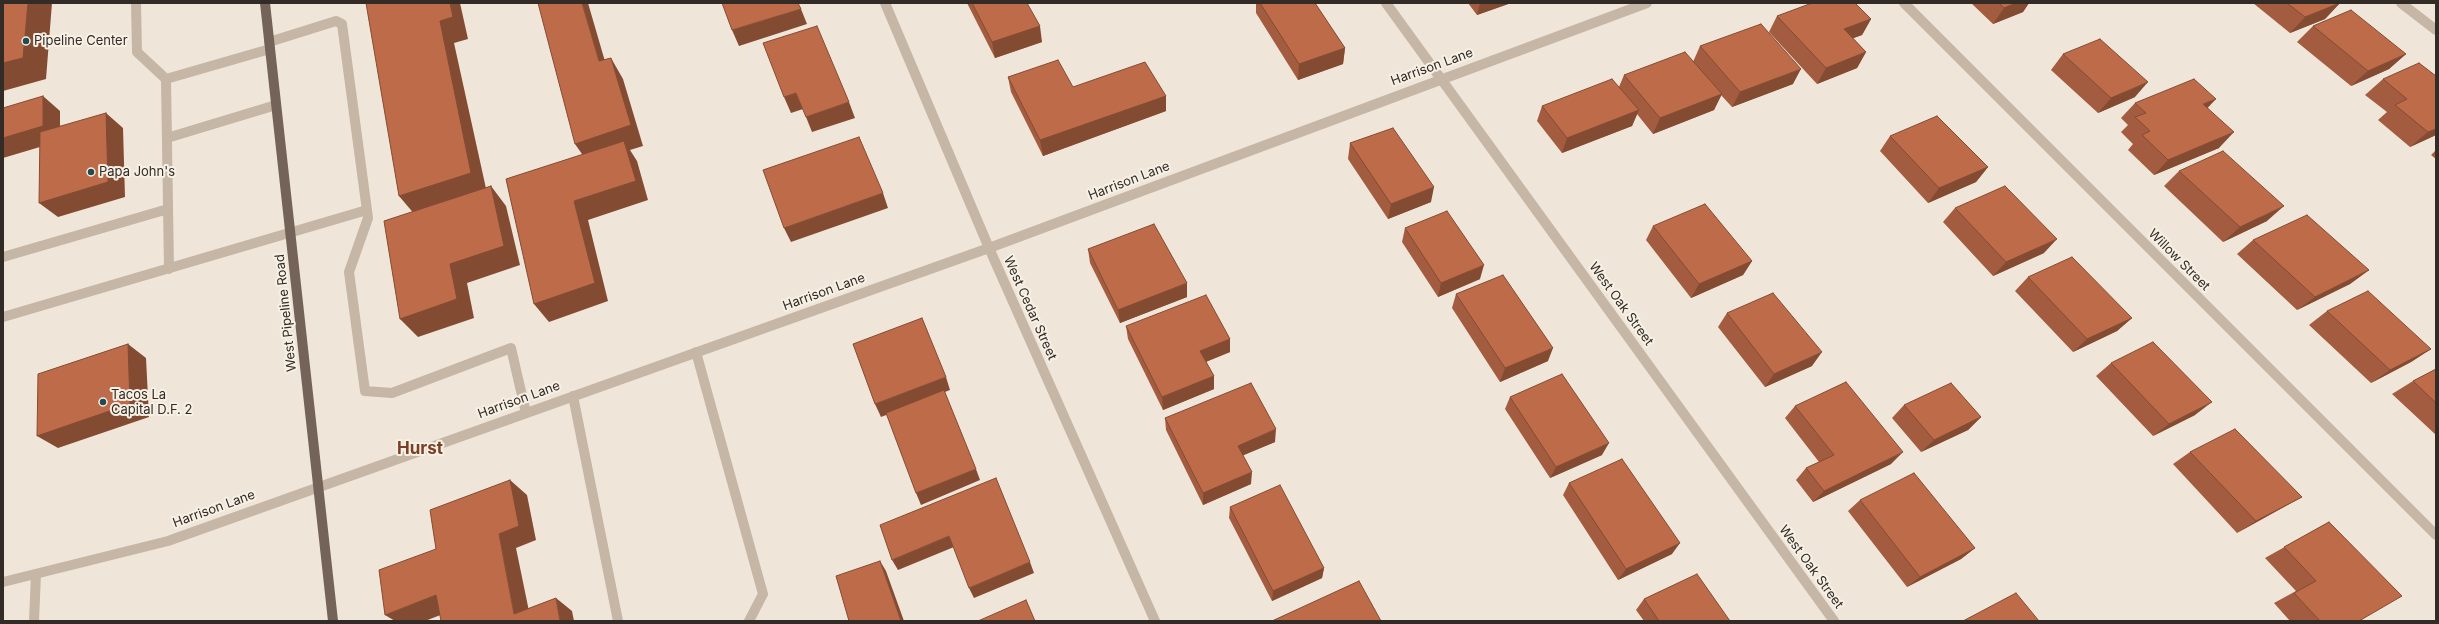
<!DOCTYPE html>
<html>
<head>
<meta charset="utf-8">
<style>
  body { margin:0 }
  #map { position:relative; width:2439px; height:624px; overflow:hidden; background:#efe6d9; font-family:Inter,sans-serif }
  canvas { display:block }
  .frame { position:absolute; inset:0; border:4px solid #332b26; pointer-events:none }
</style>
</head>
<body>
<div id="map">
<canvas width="2439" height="624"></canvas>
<div class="frame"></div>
</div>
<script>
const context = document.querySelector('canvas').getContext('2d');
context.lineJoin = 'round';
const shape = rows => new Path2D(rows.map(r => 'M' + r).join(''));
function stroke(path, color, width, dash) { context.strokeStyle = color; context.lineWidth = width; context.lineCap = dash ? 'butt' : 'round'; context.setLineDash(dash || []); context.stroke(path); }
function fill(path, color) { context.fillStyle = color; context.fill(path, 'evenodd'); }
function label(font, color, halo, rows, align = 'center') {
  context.font = font + ' Inter,sans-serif'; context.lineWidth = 4; context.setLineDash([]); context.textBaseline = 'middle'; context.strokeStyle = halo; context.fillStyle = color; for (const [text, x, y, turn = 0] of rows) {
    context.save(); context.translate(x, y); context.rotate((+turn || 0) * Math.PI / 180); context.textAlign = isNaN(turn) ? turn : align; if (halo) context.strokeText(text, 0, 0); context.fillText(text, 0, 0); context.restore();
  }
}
const minor = shape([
  [136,3,137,52,166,79],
  [885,3,989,248,1155,621],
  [1386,3,1834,621],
  [1904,3,2436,535],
  [2401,3,2436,30],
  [269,42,336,21,342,24,368,218,349,272,365,391,392,393,511,348,526,413],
  [167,138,276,105],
  [3,257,168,209],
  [169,269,166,79,270,49],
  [3,317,367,210],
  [696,352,763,594,749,621],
  [573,396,618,621],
  [3,582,168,541,989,248,1647,3],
  [34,621,36,574]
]);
const major = shape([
  [265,3,333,621]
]);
const wall = shape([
  [967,3,1027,3,1042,42,995,58],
  [1256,3,1315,3,1345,48,1343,64,1298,80,1256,13],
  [1468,3,1511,3,1477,15],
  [1971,3,2029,3,2023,12,1993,24],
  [2253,3,2340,3,2325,19,2290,33],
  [1777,16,1871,19,1862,35,1853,38,1866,52,1857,68,1817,84,1769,32],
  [2313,26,2406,54,2389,69,2351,86,2297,42],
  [1700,46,1793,84,1732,107,1721,95,1714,110,1653,134,1637,114,1632,126,1562,153,1537,121,1542,106,1619,87,1624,75,1693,62],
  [2063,54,2135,97,2098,113,2051,70],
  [2436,76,2436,135,2410,147,2378,120,2387,112,2365,95,2383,79],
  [1008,77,1073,87,1166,96,1166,111,1043,156,1011,92],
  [2135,103,2208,108,2219,148,2154,175,2128,150,2133,144,2121,132,2128,125,2121,118],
  [1890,136,1988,167,1976,182,1928,203,1880,151],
  [1350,143,1431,202,1388,219,1348,159],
  [2436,150,2436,159,2431,155],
  [2179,171,2267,221,2223,242,2164,186],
  [1955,208,2044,253,1993,276,1943,222],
  [1653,226,1752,261,1743,275,1691,298,1646,240],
  [1405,228,1480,279,1438,297,1402,242],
  [2253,240,2369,270,2350,284,2297,310,2237,254],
  [1088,249,1187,297,1120,323,1090,263],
  [2028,277,2132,318,2117,331,2073,352,2015,291],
  [1456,294,1548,361,1500,382,1452,308],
  [2327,311,2431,349,2411,362,2371,383,2309,325],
  [1727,313,1812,366,1765,387,1718,327],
  [1126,326,1230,339,1230,352,1206,362,1214,376,1214,389,1163,410,1128,339],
  [2111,363,2195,415,2153,436,2096,376],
  [2436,369,2436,435,2392,394,2413,381],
  [1510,397,1602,455,1550,478,1505,409],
  [1904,405,1981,417,1968,430,1921,452,1892,418],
  [1795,406,1891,464,1813,502,1796,480,1806,468,1819,462,1785,418],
  [1165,418,1275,442,1243,455,1251,484,1203,505,1166,430],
  [2190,452,2302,497,2282,508,2237,533,2173,464],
  [1569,483,1672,554,1618,580,1563,495],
  [1860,500,1975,548,1961,559,1907,587,1848,511],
  [1230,507,1324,568,1322,578,1272,601,1229,518],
  [2329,522,2359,621,2290,621,2274,603,2296,591,2265,558],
  [1644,599,1730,621,1644,621,1636,610]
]);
const shadedWall = shape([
  [28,3,52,3,46,79,3,91,3,63],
  [450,3,460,3,468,39,454,43,487,193,416,216,399,196,440,21],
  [582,3,588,3,611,82,599,61],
  [1480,3,1511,3,1477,15],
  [2016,3,2029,3,2023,12,1993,24,2004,8],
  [2340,3,2325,19,2290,33,2305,17],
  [801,9,807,24,739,46,732,30],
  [1871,19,1862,35,1835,45,1844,29],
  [1040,26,1042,42,995,58,992,42],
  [1345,48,1343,64,1298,80,1299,64],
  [1866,52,1857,68,1817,84,1826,68],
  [2406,54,2389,69,2351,86,2368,71],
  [611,58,623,79,643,146,630,150,637,161,648,200,588,220,608,301,549,322,534,304,589,164,575,144],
  [1801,69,1793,84,1732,107,1740,92],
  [2148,82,2135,97,2098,113,2111,98],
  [796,93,803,109,791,113,784,97],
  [1722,94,1714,110,1653,134,1660,118],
  [43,96,60,111,60,141,3,158,3,138],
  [1166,96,1166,111,1043,156,1040,140],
  [2216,99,2201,115,2203,104],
  [849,102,855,118,812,132,806,117],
  [1639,110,1632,126,1562,153,1567,138],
  [106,113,123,128,125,197,58,217,39,203],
  [2436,129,2436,135,2410,147,2428,132],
  [2234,132,2219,148,2154,175,2168,160],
  [1988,167,1976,182,1928,203,1939,188],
  [491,186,506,206,520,265,467,283,474,318,418,337,400,319,450,264],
  [1434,187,1431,202,1388,219,1391,204],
  [883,193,888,208,791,242,784,228],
  [2284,206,2267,221,2223,242,2240,227],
  [2057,239,2044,253,1993,276,2006,262],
  [1752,261,1743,275,1691,298,1699,284],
  [1484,265,1480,279,1438,297,1441,283],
  [2369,270,2350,284,2297,310,2315,297],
  [1187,283,1187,297,1120,323,1118,310],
  [2132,318,2117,331,2073,352,2087,339],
  [1230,339,1230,352,1200,364,1200,351],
  [128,344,146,358,149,417,58,448,37,436],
  [1553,348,1548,361,1500,382,1505,368],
  [2431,349,2411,362,2371,383,2390,370],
  [1822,352,1812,366,1765,387,1774,374],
  [1214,376,1214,389,1163,410,1162,397],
  [946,377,950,390,881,417,875,404],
  [2212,402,2195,415,2153,436,2169,424],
  [1981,417,1968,430,1921,452,1934,440],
  [1276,429,1275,442,1237,458,1238,446],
  [1609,443,1602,455,1550,478,1556,467],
  [1903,452,1891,464,1813,502,1824,491],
  [976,469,980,480,921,505,916,493],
  [1252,472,1251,484,1203,505,1203,493],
  [510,480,527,495,536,540,516,548,531,621,514,614,499,534],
  [2302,497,2282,508,2237,533,2256,521],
  [949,536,954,547,898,570,892,560],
  [1680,543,1672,554,1618,580,1626,569],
  [1975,548,1961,559,1907,587,1920,577],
  [880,561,886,571,904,621,901,621],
  [1030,562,1034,573,974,598,969,588],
  [1324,568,1322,578,1272,601,1273,591],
  [436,595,456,609,425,621,395,621,385,615],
  [556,598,572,611,574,621,560,621]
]);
const building = shape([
  [3,3,28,3,23,58,3,63,3,3],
  [366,3,450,3,453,17,440,21,471,173,399,196,366,3],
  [538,3,582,3,599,61,611,58,631,125,575,144,538,3],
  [722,3,798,3,801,9,732,30,722,3],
  [972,3,1027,3,1040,26,992,42,972,3],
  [1260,3,1315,3,1345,48,1299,64,1260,3],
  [1812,3,1855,3,1871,19,1844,29,1866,52,1826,68,1777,16,1812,3],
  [1999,3,2016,3,2004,8,1999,3],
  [2287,3,2340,3,2305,17,2287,3],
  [2351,10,2406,54,2368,71,2313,26,2351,10],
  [1761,24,1801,69,1740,92,1700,46,1761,24],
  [817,26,849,102,806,117,796,93,784,97,763,43,817,26],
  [2100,39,2148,82,2111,98,2063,54,2100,39],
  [1685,52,1722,94,1660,118,1624,75,1685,52],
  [1058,60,1073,87,1145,62,1166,96,1040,140,1008,77,1058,60],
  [2419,63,2436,76,2436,129,2428,132,2395,105,2407,99,2383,79,2419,63],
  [1612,79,1639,110,1567,138,1542,106,1612,79],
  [2194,79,2216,99,2203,104,2234,132,2168,160,2142,135,2150,131,2135,117,2146,113,2135,103,2194,79],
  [43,96,43,126,3,138,3,108,43,96],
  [106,113,108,182,39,203,40,132,106,113],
  [1937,116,1988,167,1939,188,1890,136,1937,116],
  [1393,128,1434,187,1391,204,1350,143,1393,128],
  [859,137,883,193,784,228,763,170,859,137],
  [624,141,636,181,574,201,595,283,534,304,506,179,624,141],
  [2223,151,2284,206,2240,227,2179,171,2223,151],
  [491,186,504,246,450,264,457,299,400,319,384,221,491,186],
  [2005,186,2057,239,2006,262,1955,208,2005,186],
  [1705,204,1752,261,1699,284,1653,226,1705,204],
  [1447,211,1484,265,1441,283,1405,228,1447,211],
  [2307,215,2369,270,2315,297,2253,240,2307,215],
  [1154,224,1187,283,1118,310,1088,249,1154,224],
  [2072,257,2132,318,2087,339,2028,277,2072,257],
  [1503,275,1553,348,1505,368,1456,294,1503,275],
  [2368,291,2431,349,2390,370,2327,311,2368,291],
  [1773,293,1822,352,1774,374,1727,313,1773,293],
  [1206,295,1230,339,1200,351,1214,376,1162,397,1126,326,1206,295],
  [922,318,946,377,875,404,853,344,922,318],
  [2153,342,2212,402,2169,424,2111,363,2153,342],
  [128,344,130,404,37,436,38,374,128,344],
  [2436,369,2436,403,2413,381,2436,369],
  [1562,374,1609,443,1556,467,1510,397,1562,374],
  [1846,382,1903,452,1824,491,1806,468,1834,455,1795,406,1846,382],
  [1251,383,1276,429,1238,446,1252,472,1203,493,1165,418,1251,383],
  [1951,383,1981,417,1934,440,1904,405,1951,383],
  [944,390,976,469,916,493,886,413,944,390],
  [2235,429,2302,497,2256,521,2190,452,2235,429],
  [1622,459,1680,543,1626,569,1569,483,1622,459],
  [1914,473,1975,548,1920,577,1860,500,1914,473],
  [996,478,1030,562,969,588,949,536,892,560,880,525,996,478],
  [510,480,519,526,499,534,514,614,556,598,560,621,441,621,436,595,385,615,379,570,436,549,430,510,510,480],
  [1280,485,1324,568,1273,591,1230,507,1280,485],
  [2329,522,2402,596,2359,621,2320,621,2294,593,2316,581,2284,547,2329,522],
  [880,561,901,621,849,621,836,576,880,561],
  [1697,574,1730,621,1659,621,1644,599,1697,574],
  [1359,581,1381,621,1272,621,1359,581],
  [2016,593,2039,621,1963,621,2016,593],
  [1026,600,1035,621,978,621,1026,600]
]);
const markers = [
  [26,41,4,"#1f4b51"],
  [91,172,4,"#1f4b51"],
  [103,402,4,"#1f4b51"]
];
const poiNames = [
  ["Pipeline Center",34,41],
  ["Papa John's",99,172],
  ["Tacos La",111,395],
  ["Capital D.F. 2",111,410]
];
const streetNames = [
  ["Harrison Lane",1432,67,-20],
  ["Harrison Lane",1129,181,-21],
  ["Willow Street",2179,260,45],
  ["Harrison Lane",824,292,-20],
  ["West Oak Street",1621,304,54],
  ["West Cedar Street",1030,308,66],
  ["West Pipeline Road",286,313,-96],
  ["Harrison Lane",519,400,-20],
  ["Harrison Lane",214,509,-20],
  ["West Oak Street",1811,567,54]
];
const districtNames = [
  ["Hurst",420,449]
];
stroke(minor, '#c6b6a6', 10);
stroke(major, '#746358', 10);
fill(wall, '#a35c3f');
fill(shadedWall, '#844b33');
fill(building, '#bd6b49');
stroke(building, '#844b33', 1);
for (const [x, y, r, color] of markers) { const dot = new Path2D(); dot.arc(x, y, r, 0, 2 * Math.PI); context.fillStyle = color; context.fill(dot); stroke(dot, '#f7f0e5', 1.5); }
label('13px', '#332b26', '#f7f0e5', poiNames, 'left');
label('13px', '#332b26', '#f7f0e5', streetNames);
label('bold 17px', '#7c3f25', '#f7f0e5', districtNames);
</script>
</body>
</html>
